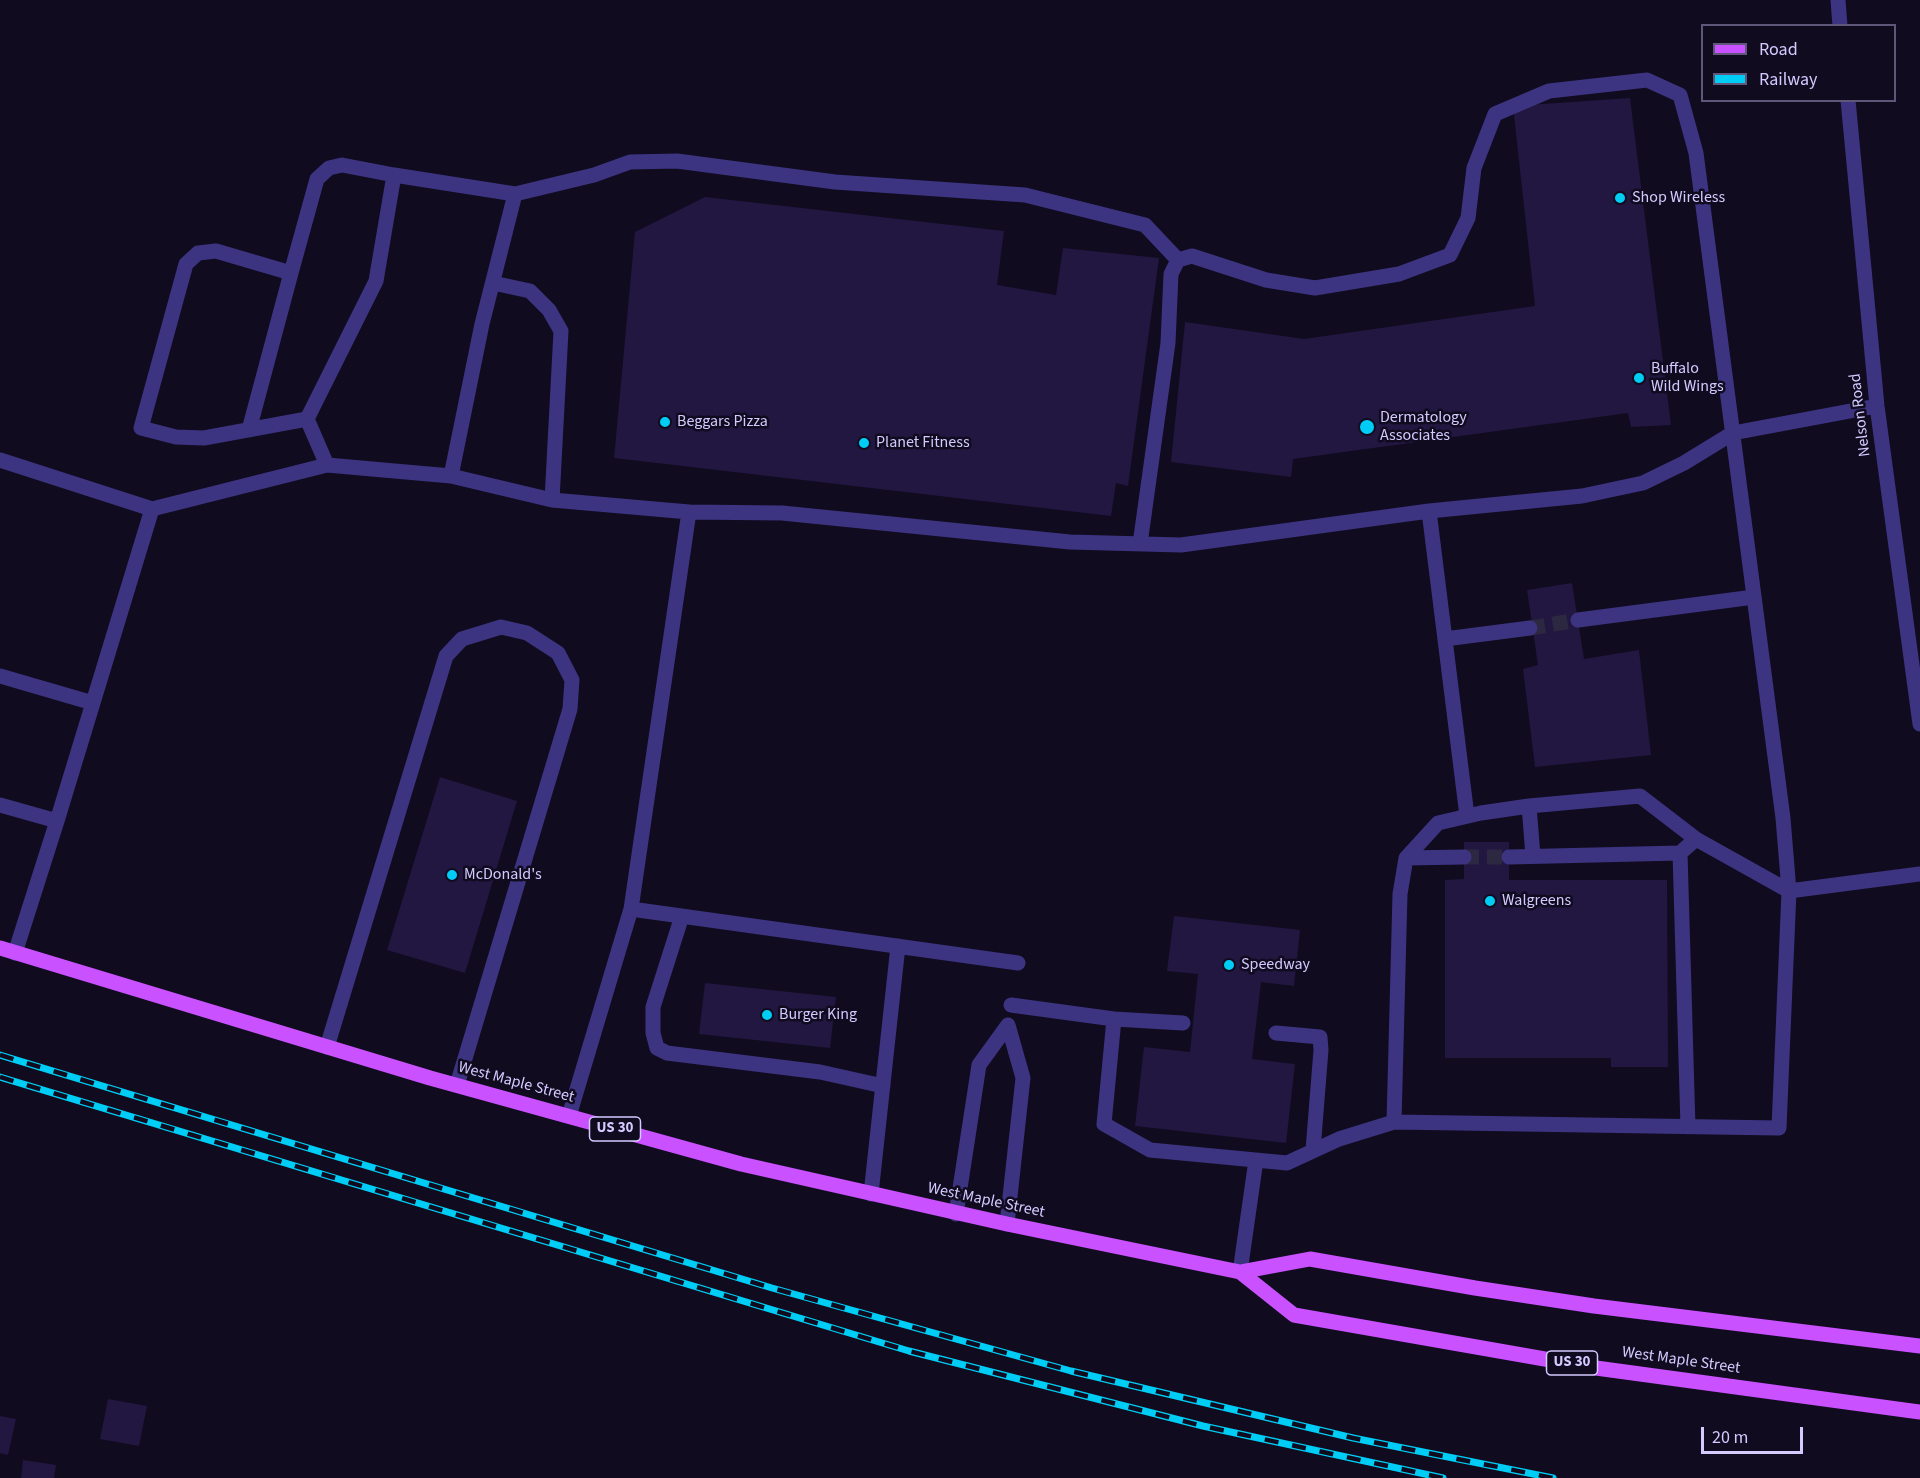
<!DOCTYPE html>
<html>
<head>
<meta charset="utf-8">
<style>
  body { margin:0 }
  #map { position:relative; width:1920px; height:1478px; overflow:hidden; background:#100b1f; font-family:"Source Sans 3",sans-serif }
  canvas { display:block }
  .legend { position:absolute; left:1701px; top:24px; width:195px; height:78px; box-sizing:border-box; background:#100b1f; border:2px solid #5e5779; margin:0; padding:8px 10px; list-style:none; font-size:18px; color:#d3caff }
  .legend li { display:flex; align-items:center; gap:12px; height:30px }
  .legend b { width:30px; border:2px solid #5e5779 }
  .scale { position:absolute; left:1701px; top:1427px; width:102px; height:27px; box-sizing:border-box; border:3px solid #d3caff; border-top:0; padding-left:8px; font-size:18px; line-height:21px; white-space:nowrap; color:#d3caff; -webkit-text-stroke:4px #100b1f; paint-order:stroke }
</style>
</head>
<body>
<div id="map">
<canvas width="1920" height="1478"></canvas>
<ul class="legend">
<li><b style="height:8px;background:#c951ff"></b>Road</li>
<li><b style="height:8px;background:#00cdf5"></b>Railway</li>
</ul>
<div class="scale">20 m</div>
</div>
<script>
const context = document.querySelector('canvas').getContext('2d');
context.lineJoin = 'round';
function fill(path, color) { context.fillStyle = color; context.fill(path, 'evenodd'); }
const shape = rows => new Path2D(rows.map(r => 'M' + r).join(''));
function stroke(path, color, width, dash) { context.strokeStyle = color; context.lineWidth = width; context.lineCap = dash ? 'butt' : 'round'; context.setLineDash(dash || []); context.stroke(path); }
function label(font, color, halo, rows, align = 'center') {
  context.font = font + ' "Source Sans 3",sans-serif'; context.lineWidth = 5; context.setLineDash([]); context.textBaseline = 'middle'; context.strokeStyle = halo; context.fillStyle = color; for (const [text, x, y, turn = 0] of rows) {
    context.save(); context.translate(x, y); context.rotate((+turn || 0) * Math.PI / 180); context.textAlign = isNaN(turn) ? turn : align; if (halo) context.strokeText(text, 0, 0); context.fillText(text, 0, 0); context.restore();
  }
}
const building = shape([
  [1630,98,1671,425,1631,427,1628,413,1293,459,1291,477,1171,462,1185,322,1304,339,1535,306,1513,106],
  [705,197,1004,231,997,285,1056,295,1063,248,1159,258,1128,486,1116,483,1111,516,614,458,635,232],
  [1572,583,1584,659,1639,650,1651,755,1535,767,1523,669,1538,665,1527,590],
  [440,777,517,801,465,973,387,950],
  [1464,842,1509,842,1509,880,1667,880,1668,1067,1611,1067,1611,1058,1445,1058,1445,880,1464,879],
  [1174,916,1300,930,1294,986,1261,982,1252,1059,1295,1064,1286,1143,1135,1126,1144,1047,1190,1052,1198,974,1167,971],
  [705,983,836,997,830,1048,699,1034],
  [108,1399,147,1406,139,1446,100,1439],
  [0,1416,16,1419,8,1455,0,1453],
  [23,1460,56,1465,54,1478,21,1478]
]);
const minorTunnel = shape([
  [1530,628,1578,620],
  [1464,857,1509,857]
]);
const minor = shape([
  [1838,0,1840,26],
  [1848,100,1877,406,1920,724],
  [515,194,594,175,630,162,677,161,835,182,1025,195,1145,225,1178,260],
  [493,283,530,291,549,310,561,331,552,500],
  [307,419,204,438,176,437,141,428,186,264,198,253,216,251,291,273,317,179,329,168,342,165,394,175],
  [249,430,291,273],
  [0,460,152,509,57,821,15,953],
  [451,476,482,324,515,194,394,175,376,281,307,419,327,465,451,476,552,500,689,512],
  [152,509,327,465],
  [1429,511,1467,816],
  [1140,544,1168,343,1171,274,1178,260,1192,256,1266,280,1315,288,1399,274,1450,255,1468,218,1474,168,1495,114,1549,91,1647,80,1680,95,1696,153,1783,818,1789,891],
  [1578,620,1754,597],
  [1445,639,1530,628],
  [0,676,93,703],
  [0,805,57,821],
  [1529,806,1533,856],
  [1696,839,1640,796,1529,806,1481,813,1438,823,1406,858,1400,894,1394,1122,1779,1128,1789,891,1920,874],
  [1680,853,1688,1127],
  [1509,857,1680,853,1696,839,1789,891],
  [1406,858,1464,857],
  [631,909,1018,963],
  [682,916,653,1007,653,1033,657,1048,667,1053,820,1072,883,1086],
  [1011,1005,1114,1019],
  [1183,1023,1114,1019,1104,1124,1150,1150,1287,1163,1339,1139,1394,1122],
  [1276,1033,1320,1037,1321,1050,1313,1150],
  [327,1047,446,656,462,639,501,627,527,633,558,653,572,680,570,709,457,1085],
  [569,1116,631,909,689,512,782,513,1070,542,1181,545,1429,511,1582,496,1643,483,1684,463,1733,433,1877,406],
  [871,1194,898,946],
  [956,1214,979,1065,1008,1025],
  [1007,1224,1023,1078,1008,1025],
  [1240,1272,1256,1160]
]);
const major = shape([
  [0,948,430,1078,741,1164,1007,1224,1240,1272,1310,1259,1475,1288,1594,1306,1920,1346],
  [1240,1272,1294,1315,1596,1368,1920,1412]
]);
const rail = shape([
  [0,1055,772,1288,1071,1371,1353,1438,1553,1478],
  [0,1077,909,1351,1203,1426,1443,1478]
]);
const markers = [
  [1620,198,6,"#00cdf5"],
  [1639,378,6,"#00cdf5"],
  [665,422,6,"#00cdf5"],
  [1367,427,8,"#00cdf5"],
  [864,443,6,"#00cdf5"],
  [452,875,6,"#00cdf5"],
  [1490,901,6,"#00cdf5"],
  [1229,965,6,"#00cdf5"],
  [767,1015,6,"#00cdf5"]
];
const shields = [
  [615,1129,51],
  [1572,1363,51]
];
const shieldNames = [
  ["US 30",615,1129],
  ["US 30",1572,1363]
];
const poiNames = [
  ["Shop Wireless",1632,198],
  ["Buffalo",1651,369],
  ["Wild Wings",1651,387],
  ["Dermatology",1380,418],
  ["Associates",1380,436],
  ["Beggars Pizza",677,422],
  ["Planet Fitness",876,443],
  ["McDonald's",464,875],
  ["Walgreens",1502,901],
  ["Speedway",1241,965],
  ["Burger King",779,1015]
];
const streetNames = [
  ["Nelson Road",1861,415,-97],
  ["West Maple Street",516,1083,15],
  ["West Maple Street",986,1201,12],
  ["West Maple Street",1681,1361,8]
];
fill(building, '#221741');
stroke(minorTunnel, '#2d2841', 15, [15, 8]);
stroke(minor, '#3c3481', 15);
stroke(major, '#c951ff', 15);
stroke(rail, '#00cdf5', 7);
stroke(rail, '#100b1f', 4.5, [14]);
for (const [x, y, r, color] of markers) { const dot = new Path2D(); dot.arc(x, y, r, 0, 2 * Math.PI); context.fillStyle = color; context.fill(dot); stroke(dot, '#100b1f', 2); }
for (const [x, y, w] of shields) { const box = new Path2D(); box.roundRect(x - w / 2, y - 12, w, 24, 4.5); context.fillStyle = '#100b1f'; context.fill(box); stroke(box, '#d3caff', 1.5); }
label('bold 15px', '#d3caff', null, shieldNames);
label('16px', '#d3caff', '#100b1f', poiNames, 'left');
label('16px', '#d3caff', '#100b1f', streetNames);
</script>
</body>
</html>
